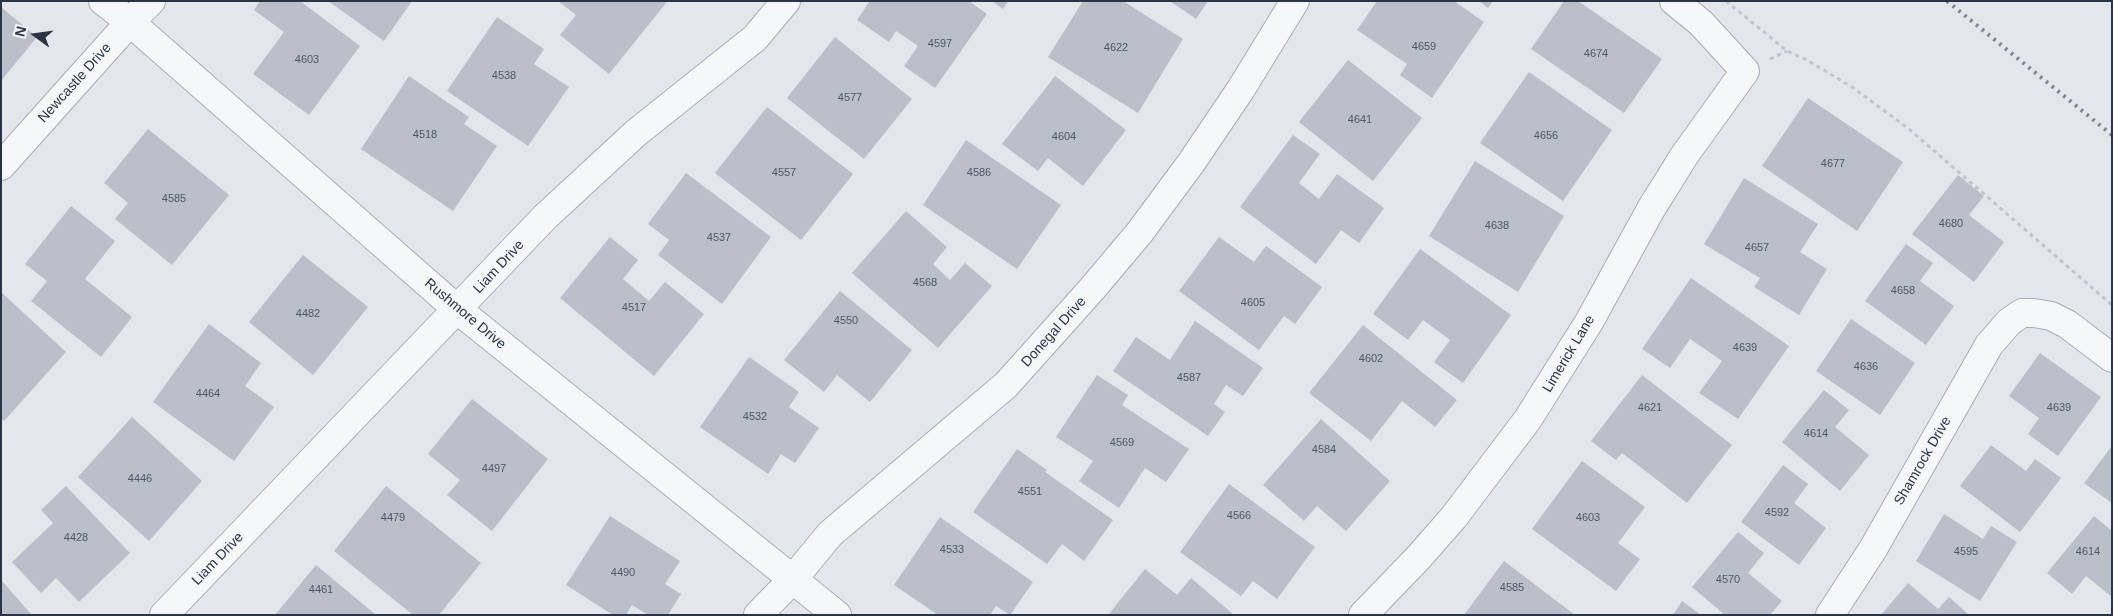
<!DOCTYPE html>
<html>
<head>
<meta charset="utf-8">
<style>
  body { margin:0 }
  #map { position:relative; width:2113px; height:616px; overflow:hidden; background:#e3e6eb; font-family:Arial,sans-serif }
  canvas { display:block }
  .frame { position:absolute; inset:0; border:2px solid #2a3444; pointer-events:none }
  .north { position:absolute; left:10px; top:10px; width:50px; height:50px; -webkit-text-stroke:4px #f3f5f9; paint-order:stroke; rotate:284deg; font-size:14px; font-weight:700; line-height:20px; text-align:center; color:#2a3444 }
  .north::after { content:''; display:block; margin:auto; width:18px; height:22px; background:#2a3444; clip-path:polygon(50% 0,100% 100%,50% 72%,0 100%) }
</style>
</head>
<body>
<div id="map">
<canvas width="2113" height="616"></canvas>
<div class="frame"></div>
<div class="north">N</div>
</div>
<script>
const context = document.querySelector('canvas').getContext('2d');
context.lineJoin = 'round';
function fill(path, color) { context.fillStyle = color; context.fill(path, 'evenodd'); }
const shape = rows => new Path2D(rows.map(r => 'M' + r).join(''));
function stroke(path, color, width, dash) { context.strokeStyle = color; context.lineWidth = width; context.lineCap = dash ? 'butt' : 'round'; context.setLineDash(dash || []); context.stroke(path); }
function label(font, color, halo, rows, align = 'center') {
  context.font = font + ' Arial,sans-serif'; context.lineWidth = 4; context.setLineDash([]); context.textBaseline = 'middle'; context.strokeStyle = halo; context.fillStyle = color; for (const [text, x, y, turn = 0] of rows) {
    context.save(); context.translate(x, y); context.rotate((+turn || 0) * Math.PI / 180); context.textAlign = isNaN(turn) ? turn : align; if (halo) context.strokeText(text, 0, 0); context.fillText(text, 0, 0); context.restore();
  }
}
const building = shape([
  [260,1,300,1,360,46,309,115,253,74,284,32,254,10],
  [328,1,412,1,384,41],
  [558,1,664,1,666,3,609,74,560,35,576,15],
  [870,1,969,1,987,14,935,88,904,66,918,46,896,31,889,42,857,20],
  [992,1,1008,1,1003,9],
  [1083,1,1123,1,1183,39,1138,113,1048,57],
  [1170,1,1208,1,1196,19],
  [1377,1,1454,1,1484,22,1432,98,1400,75,1407,64,1357,30],
  [1479,1,1493,1,1488,8],
  [1564,1,1578,1,1662,59,1624,113,1531,49],
  [1,7,37,37,1,81],
  [497,17,544,49,534,64,569,87,528,146,447,91],
  [835,37,912,99,864,159,787,98],
  [1348,60,1422,118,1373,181,1299,122],
  [1529,72,1612,130,1563,201,1480,143],
  [409,76,469,117,464,124,497,146,453,211,361,149],
  [1055,76,1126,130,1083,186,1048,158,1038,171,1002,144],
  [1808,98,1903,162,1857,231,1762,166],
  [767,107,853,174,801,240,715,173],
  [148,129,229,195,172,265,115,219,128,203,104,183],
  [1293,135,1320,154,1299,183,1319,199,1337,174,1384,208,1359,243,1341,230,1316,264,1240,207],
  [966,140,1061,205,1017,269,923,205],
  [1475,161,1564,216,1518,292,1429,236],
  [686,173,771,237,722,304,658,255,669,240,648,224],
  [1958,175,1984,196,1969,215,2004,242,1974,282,1912,234],
  [1744,178,1818,224,1800,252,1827,269,1799,315,1754,287,1760,278,1704,244],
  [71,206,115,241,85,279,132,317,101,357,31,301,47,281,25,264],
  [906,211,947,247,933,264,950,280,965,263,992,286,938,348,852,273],
  [610,237,638,260,623,279,649,301,665,282,704,314,654,376,560,298],
  [1219,237,1254,262,1266,246,1322,287,1295,324,1284,316,1259,350,1179,291],
  [1906,244,1933,263,1920,281,1954,306,1926,345,1865,301],
  [1420,249,1511,315,1463,383,1434,362,1450,340,1423,320,1408,340,1373,314],
  [303,255,368,307,313,375,249,322],
  [1691,278,1789,346,1738,419,1699,393,1722,361,1690,339,1670,368,1642,349],
  [840,291,912,350,870,402,837,375,824,392,784,360],
  [1,292,66,352,4,421,1,418],
  [1851,319,1915,363,1880,415,1816,371],
  [1195,321,1263,368,1243,396,1226,385,1214,404,1225,412,1208,436,1113,371,1136,337,1170,360],
  [209,324,261,363,245,386,274,407,234,461,153,402],
  [1363,325,1457,400,1435,427,1402,401,1371,441,1309,393],
  [2040,353,2101,397,2058,456,2028,434,2039,418,2009,396],
  [749,357,799,392,789,407,819,428,795,463,781,454,768,474,700,427],
  [1097,375,1128,395,1122,405,1189,449,1166,482,1145,468,1119,508,1079,481,1093,461,1056,437],
  [1642,375,1732,445,1687,503,1622,453,1616,460,1591,441],
  [1824,390,1849,410,1835,427,1869,455,1840,491,1782,442],
  [472,399,548,459,492,531,447,495,460,480,428,454],
  [132,417,202,481,149,541,78,477],
  [1321,419,1390,481,1346,531,1317,506,1304,521,1263,485],
  [1991,445,2026,471,2035,459,2061,478,2020,532,1960,486],
  [2112,446,2112,503,2084,483],
  [1017,449,1047,470,1045,472,1113,520,1084,561,1062,544,1047,564,973,512],
  [1582,461,1645,507,1618,543,1640,559,1616,591,1532,529],
  [1783,465,1808,484,1794,503,1826,528,1799,565,1741,522],
  [1229,484,1315,547,1277,599,1253,581,1241,596,1180,552],
  [66,486,130,553,79,602,56,578,41,593,12,562,53,523,41,510],
  [386,486,481,563,439,615,413,615,334,551],
  [1944,514,1983,539,1991,526,2017,542,1980,601,1916,561],
  [610,516,680,561,665,584,681,594,668,615,648,615,632,605,626,615,613,615,566,585],
  [2094,516,2112,531,2112,597,2086,576,2072,594,2047,573],
  [940,517,1033,582,1010,615,996,606,990,615,938,615,894,585],
  [1738,532,1764,553,1748,573,1782,601,1770,615,1725,615,1692,587],
  [1504,561,1575,615,1464,615],
  [316,565,376,615,275,615],
  [1145,569,1177,595,1191,578,1234,615,1108,615],
  [1,580,32,615,1,615],
  [1908,583,1938,609,1949,597,1969,615,1881,615],
  [1682,601,1701,615,1673,615]
]);
const path = shape([
  [1726,1,1787,51,1807,60,1852,87,1909,129,2112,305],
  [1770,59,1787,51]
]);
const street = shape([
  [103,1,130,22,458,310,837,615],
  [1,166,130,22,151,1],
  [164,615,545,217,636,133,755,38,786,1],
  [758,615,793,579,830,534,1006,385,1092,289,1140,232,1191,163,1241,89,1295,1],
  [1363,615,1418,558,1454,517,1528,419,1589,322,1651,209,1684,156,1745,71,1701,23,1674,1],
  [1830,615,1873,549,1989,345,2009,322,2022,313,2034,313,2051,316,2067,324,2112,358]
]);
const rail = shape([
  [1947,1,2112,135]
]);
const numberNames = [
  ["4597",940,44],
  ["4659",1424,47],
  ["4622",1116,48],
  ["4674",1596,54],
  ["4603",307,60],
  ["4538",504,76],
  ["4577",850,98],
  ["4641",1360,120],
  ["4518",425,135],
  ["4656",1546,136],
  ["4604",1064,137],
  ["4677",1833,164],
  ["4557",784,173],
  ["4586",979,173],
  ["4585",174,199],
  ["4680",1951,224],
  ["4638",1497,226],
  ["4537",719,238],
  ["4657",1757,248],
  ["4568",925,283],
  ["4658",1903,291],
  ["4605",1253,303],
  ["4517",634,308],
  ["4482",308,314],
  ["4550",846,321],
  ["4639",1745,348],
  ["4602",1371,359],
  ["4636",1866,367],
  ["4587",1189,378],
  ["4464",208,394],
  ["4621",1650,408],
  ["4639",2059,408],
  ["4532",755,417],
  ["4614",1816,434],
  ["4569",1122,443],
  ["4584",1324,450],
  ["4497",494,469],
  ["4446",140,479],
  ["4551",1030,492],
  ["4592",1777,513],
  ["4566",1239,516],
  ["4479",393,518],
  ["4603",1588,518],
  ["4428",76,538],
  ["4533",952,550],
  ["4595",1966,552],
  ["4614",2088,552],
  ["4490",623,573],
  ["4570",1728,580],
  ["4585",1512,588],
  ["4461",321,590]
];
const streetNames = [
  ["Newcastle Drive",75,83,-48],
  ["Liam Drive",499,267,-47],
  ["Rushmore Drive",465,314,40],
  ["Donegal Drive",1054,332,-48],
  ["Limerick Lane",1569,354,-59],
  ["Shamrock Drive",1923,461,-60],
  ["Liam Drive",218,559,-46]
];
fill(building, '#babfc9');
stroke(street, '#a8adb6', 30);
stroke(path, '#c1c4ca', 3, [4, 4]);
stroke(street, '#f6f7f9', 28);
stroke(rail, '#7c8696', 4, [2.5, 5]);
label('11px', '#4e5765', null, numberNames);
label('14px', '#2a3444', '#f3f5f9', streetNames);
</script>
</body>
</html>
